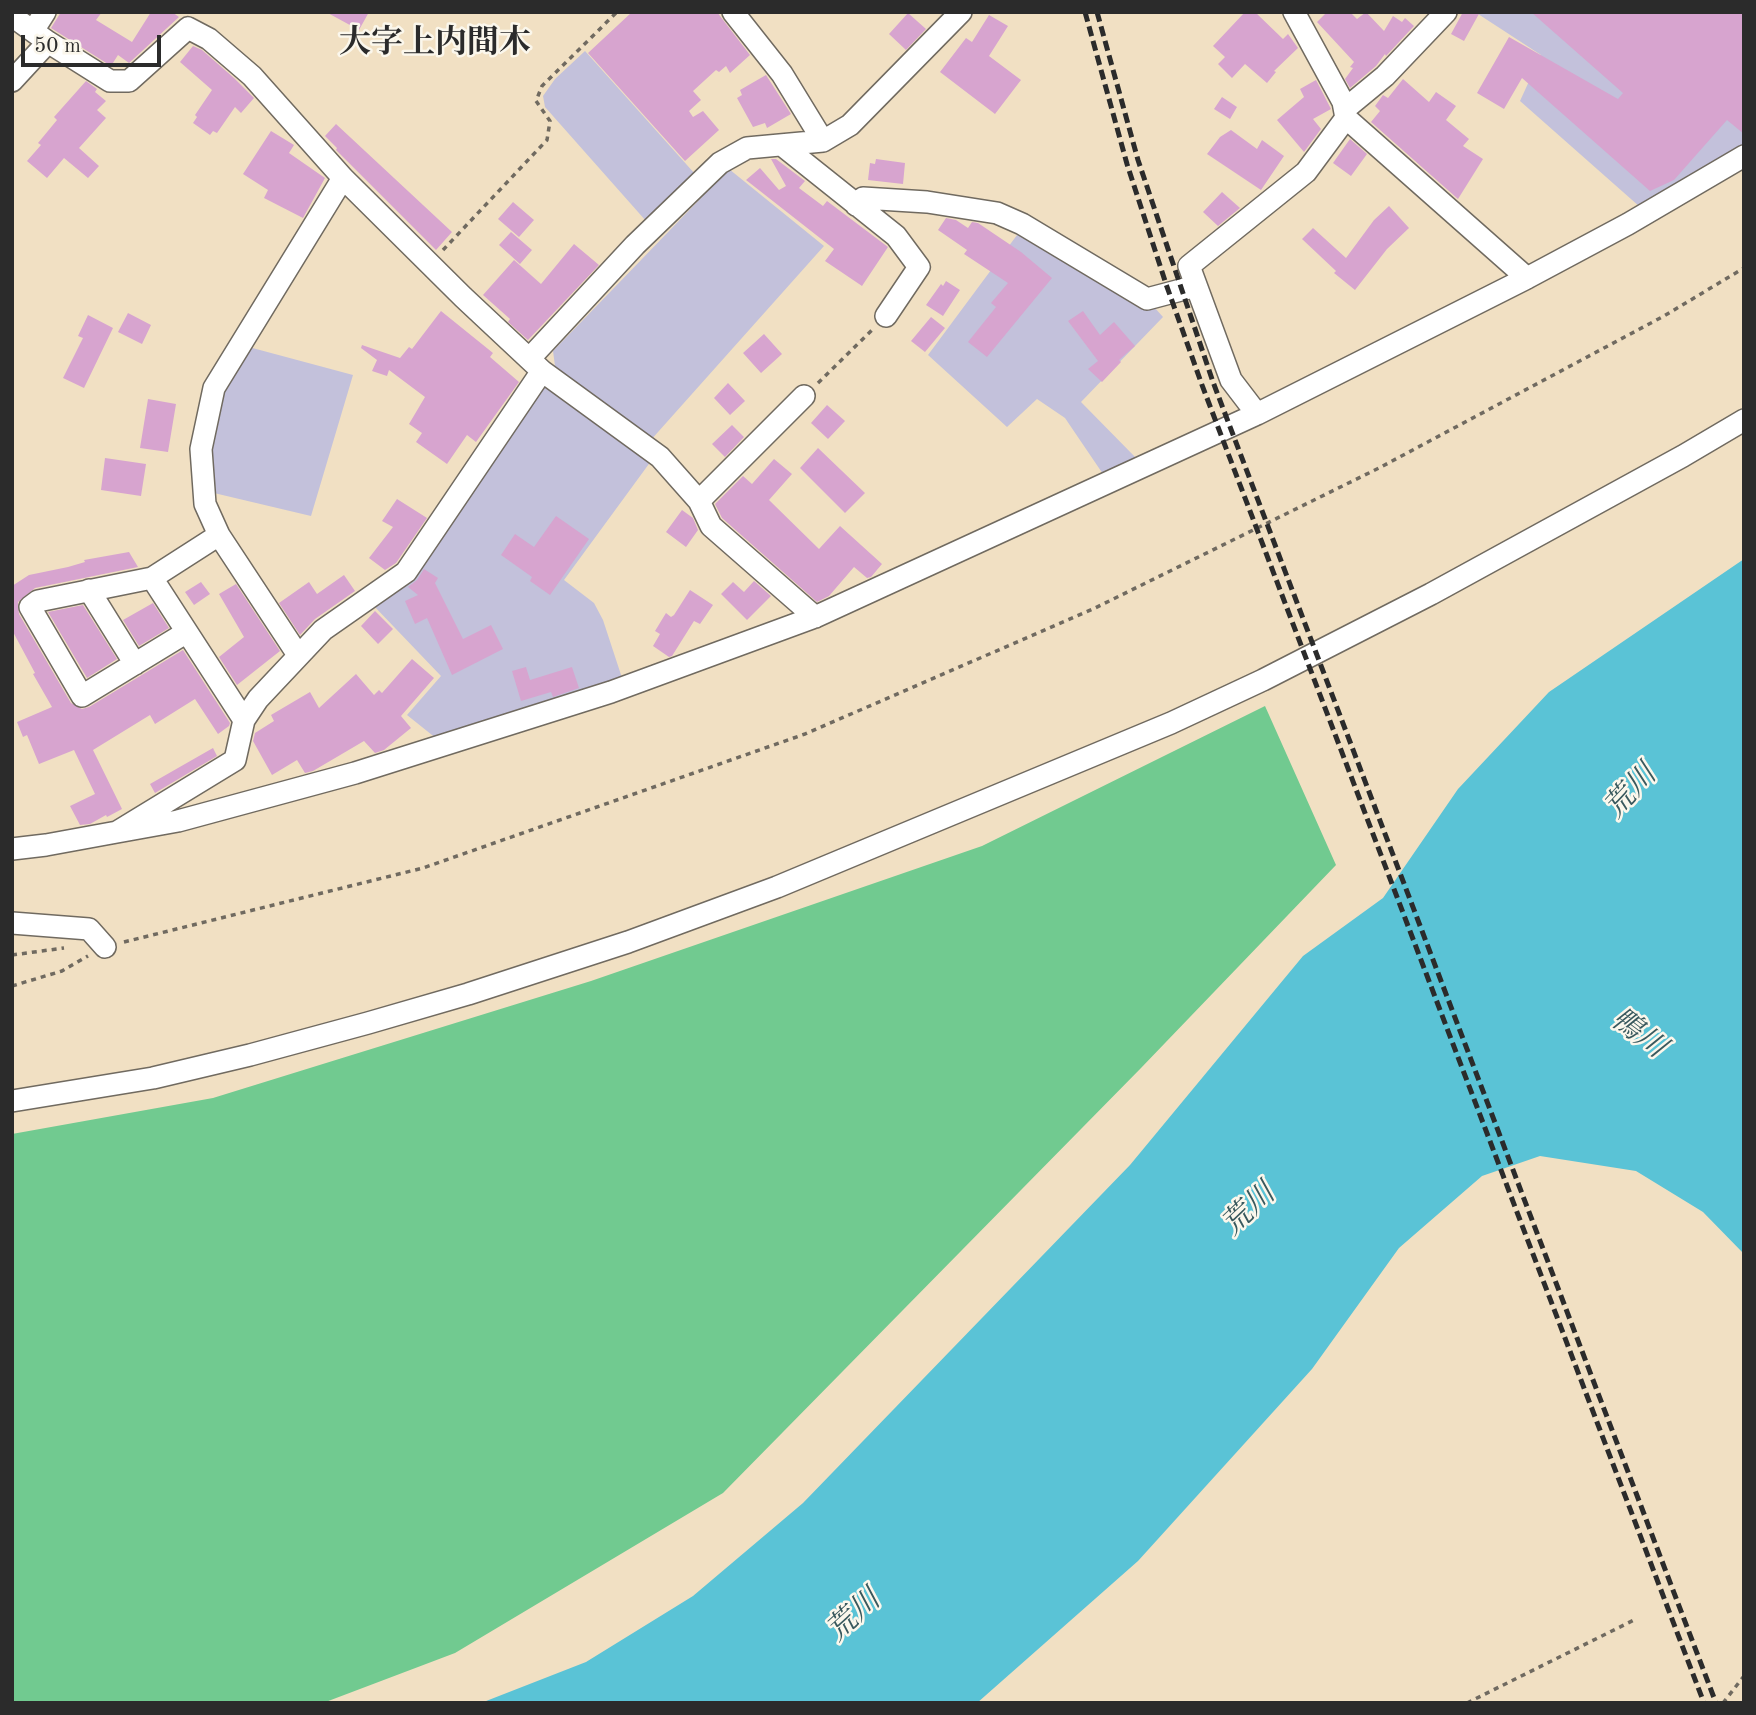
<!DOCTYPE html>
<html>
<head>
<meta charset="utf-8">
<style>
  body { margin:0 }
  #map { position:relative; width:1756px; height:1715px; overflow:hidden; background:#f1e0c3; font-family:"Old Standard TT",serif }
  canvas { display:block }
  .frame { position:absolute; inset:0; border:14px solid #2b2b2b; pointer-events:none }
  .scale { position:absolute; left:21px; top:35px; width:140px; height:32px; box-sizing:border-box; border:4px solid #2b2b2b; border-top:0; padding-left:9px; font-size:21px; line-height:24px; white-space:nowrap; color:#2b2b2b; -webkit-text-stroke:5px #fbf7ec; paint-order:stroke }
</style>
</head>
<body>
<div id="map">
<canvas width="1756" height="1715"></canvas>
<div class="frame"></div>
<div class="scale">50 m</div>
</div>
<script>
const context = document.querySelector('canvas').getContext('2d');
context.lineJoin = 'round';
function fill(path, color) { context.fillStyle = color; context.fill(path, 'evenodd'); }
const shape = rows => new Path2D(rows.map(r => 'M' + r).join(''));
function stroke(path, color, width, dash) { context.strokeStyle = color; context.lineWidth = width; context.lineCap = dash ? 'butt' : 'round'; context.setLineDash(dash || []); context.stroke(path); }
function label(font, color, halo, rows, align = 'center') {
  context.font = font + ' "Old Standard TT","Noto Serif JP",serif'; context.lineWidth = 5; context.setLineDash([]); context.textBaseline = 'middle'; context.strokeStyle = halo; context.fillStyle = color; for (const [text, x, y, turn = 0] of rows) {
    context.save(); context.translate(x, y); context.rotate((+turn || 0) * Math.PI / 180); context.textAlign = isNaN(turn) ? turn : align; if (halo) context.strokeText(text, 0, 0); context.fillText(text, 0, 0); context.restore();
  }
}
const industrial = shape([
  [1475,12,1744,12,1744,144,1640,207,1520,101,1541,55],
  [585,51,695,174,646,221,545,107,543,96,555,79],
  [729,169,824,246,650,441,555,366,553,351],
  [1020,231,1155,308,1163,317,1081,402,1139,461,1105,477,1065,418,1037,399,1007,427,928,355],
  [245,346,353,375,311,516,214,493,208,446,221,391],
  [545,380,654,457,564,580,594,603,603,620,623,681,437,739,407,715,441,676,373,605]
]);
const green = shape([
  [1265,706,1336,865,1141,1068,723,1493,455,1653,323,1703,12,1703,12,1134,213,1098,591,981,982,846]
]);
const water = shape([
  [1744,559,1744,1254,1703,1212,1636,1171,1540,1156,1482,1176,1399,1248,1312,1369,1138,1561,977,1703,481,1703,586,1662,693,1596,803,1503,1130,1165,1303,956,1383,898,1458,789,1549,692]
]);
const building = shape([
  [61,12,102,12,96,20,132,42,151,12,172,12,179,17,129,63,118,55,111,66,51,28],
  [326,12,369,12,359,30],
  [632,12,717,12,750,55,730,73,726,66,719,72,716,70,693,91,701,100,689,111,693,117,703,111,719,130,685,161,588,53],
  [1245,12,1255,12,1283,39,1288,34,1298,48,1274,71,1276,72,1267,83,1245,64,1232,78,1218,64,1225,57,1213,46],
  [1327,12,1350,12,1357,19,1366,12,1384,31,1393,16,1402,22,1405,18,1414,26,1386,56,1385,54,1376,66,1350,88,1345,79,1353,68,1350,67,1354,62,1317,22],
  [1463,12,1480,12,1464,41,1451,34],
  [1531,12,1744,12,1744,134,1727,120,1674,180,1650,191,1522,78,1504,109,1477,93,1509,37,1618,99,1623,93],
  [908,13,926,29,906,50,889,34],
  [989,15,1008,26,989,56,1021,80,995,114,940,72,966,38,972,42],
  [193,46,202,50,234,78,254,98,241,113,235,107,217,133,213,131,210,135,193,123,197,117,195,115,212,90,180,62],
  [766,75,791,114,767,128,765,123,753,127,737,98,742,95,740,90],
  [1403,79,1429,102,1436,92,1456,106,1446,120,1469,139,1463,146,1483,159,1458,199,1371,122,1380,111,1375,106,1383,95,1388,98],
  [1316,80,1331,109,1313,119,1321,129,1304,152,1277,120,1304,97,1300,89],
  [86,81,97,89,95,92,106,101,97,110,106,118,79,148,99,166,88,178,64,158,47,178,27,161,41,145,38,143,57,120,54,117],
  [1222,97,1237,107,1230,119,1214,109],
  [336,124,452,232,436,250,336,150,337,148,325,136],
  [1231,130,1257,149,1262,140,1284,156,1261,190,1207,154,1220,137],
  [271,131,294,145,289,153,325,178,303,218,264,198,268,190,243,174],
  [1350,139,1367,154,1351,176,1333,163],
  [771,159,776,159,805,181,799,188,823,206,827,201,888,247,862,286,825,261,834,249,746,180,760,168,779,190,786,186],
  [876,159,905,163,903,184,868,180,870,163,875,164],
  [1222,192,1240,208,1218,226,1203,212],
  [513,202,534,220,519,237,498,219],
  [1389,206,1409,228,1387,249,1355,290,1334,273,1336,271,1302,239,1313,228,1346,258,1374,220],
  [946,218,956,220,968,228,972,222,978,223,1021,252,1052,278,987,357,968,342,996,307,991,303,1008,283,964,254,967,250,938,230],
  [511,232,532,250,520,264,499,245],
  [574,244,599,265,528,340,508,322,510,319,483,295,514,260,541,284],
  [946,281,960,290,943,316,926,305,941,284,943,286],
  [441,311,493,353,490,357,519,382,476,442,467,435,447,464,416,442,422,433,409,424,425,397,389,370,387,376,372,371,377,360,361,348,362,345,400,358,409,347,412,349],
  [1083,311,1100,335,1114,322,1135,346,1119,360,1121,362,1102,382,1088,369,1098,361,1068,321],
  [128,313,151,325,142,344,118,332],
  [88,315,113,328,84,388,63,378,83,338,78,336],
  [931,317,945,328,925,352,911,341],
  [764,334,782,354,761,373,743,353],
  [728,383,745,401,730,415,714,398],
  [148,399,176,404,168,452,140,448],
  [827,405,845,421,828,439,811,423],
  [732,425,744,437,725,457,712,444],
  [818,448,865,493,845,513,800,468],
  [105,458,146,464,141,496,101,490],
  [774,459,792,474,769,500,819,549,840,526,882,564,871,577,867,578,854,567,829,596,817,602,722,518,715,504,743,476,752,484],
  [397,499,427,518,396,563,385,570,369,558,393,527,382,521],
  [682,510,693,518,698,530,686,547,666,532],
  [556,516,589,539,550,595,530,581,532,577,501,555,515,534,534,547],
  [129,552,138,567,35,588,18,602,19,614,71,703,82,709,89,707,183,650,230,723,229,726,218,734,195,699,155,724,150,715,93,750,122,809,107,817,106,815,90,824,80,825,70,806,95,794,74,750,39,764,27,735,23,737,17,722,52,707,33,674,35,673,12,630,12,586,29,575,68,567,85,562,84,560],
  [424,569,438,578,435,583,463,639,491,625,503,649,452,675,427,618,415,624,405,601,418,595,408,587,417,580],
  [344,575,355,591,315,619,300,635,279,603,309,582,317,594],
  [754,581,771,596,747,620,721,594,733,582,744,592],
  [201,582,210,594,194,605,185,592],
  [236,584,280,651,237,685,219,657,244,637,219,594],
  [690,590,713,605,700,624,694,621,672,656,669,657,653,646,660,634,655,631,666,613,671,617,674,615],
  [153,603,169,628,139,646,123,620],
  [83,605,117,659,87,678,48,612],
  [375,611,393,629,378,644,361,626],
  [412,659,434,678,401,716,411,728,384,750,375,753,364,741,313,771,305,773,297,760,272,775,253,741,255,733,274,721,271,715,310,692,319,708,356,674,374,695,379,690,382,693],
  [526,667,530,680,572,667,579,688,553,697,551,692,521,701,512,671],
  [213,748,217,756,155,793,150,784]
]);
const path = shape([
  [443,250,547,140,550,121,536,101,542,86,617,12],
  [818,383,872,330],
  [124,942,423,868,805,734,1093,609,1379,468,1664,316,1744,268],
  [12,955,64,948],
  [12,986,62,971,88,956],
  [1467,1703,1636,1619],
  [1723,1703,1744,1676]
]);
const minor = shape([
  [733,12,782,74,823,141],
  [1294,12,1343,102,1346,118,1527,278],
  [12,16,48,42,110,81,129,81,188,28,209,39,252,76,343,178,463,297,542,371,660,457,699,501,711,526,815,617],
  [33,31,45,12],
  [12,81,48,42],
  [1345,109,1385,76,1446,12],
  [782,145,896,236,919,267,886,316],
  [856,205,863,198,927,202,997,213,1022,224,1147,299,1196,286],
  [530,358,635,245,720,163,747,148,823,141,850,125,961,12],
  [1257,414,1231,380,1189,266,1306,172,1346,118],
  [699,501,804,396],
  [152,578,244,720],
  [89,590,135,664],
  [187,632,82,696,30,607,38,601,152,578,219,535],
  [298,655,219,535,205,504,201,449,214,388,343,178],
  [117,832,178,821,355,773,611,692,815,617,1257,414,1527,278,1628,224,1744,156],
  [12,849,46,845,117,832,235,760,244,720,258,699,323,630,406,572,542,371],
  [12,923,89,929,105,947],
  [12,1101,153,1078,250,1055,368,1023,468,994,628,942,777,887,1171,723,1263,680,1431,594,1683,456,1744,420]
]);
const rail = shape([
  [1085,12,1127,164,1166,284,1202,385,1704,1703],
  [1097,12,1138,160,1213,382,1716,1703]
]);
const waterNames = [
  ["荒川",1631,792,-47],
  ["鴨川",1638,1034,37],
  ["荒川",1249,1210,-43],
  ["荒川",854,1616,-42]
];
const quarterNames = [
  ["大字上内間木",435,44]
];
fill(industrial, '#c3c1db');
fill(green, '#71ca90');
fill(water, '#5ac3d6');
fill(building, '#d7a4cf');
stroke(minor, '#706a60', 24);
stroke(path, '#706a60', 3.5, [5, 5]);
stroke(minor, '#fff', 21);
stroke(rail, '#2b2b2b', 5, [10, 5]);
label('italic 30px', '#39595e', '#fbf7ec', waterNames);
label('bold 32px', '#2b2b2b', '#fbf7ec', quarterNames);
</script>
</body>
</html>
